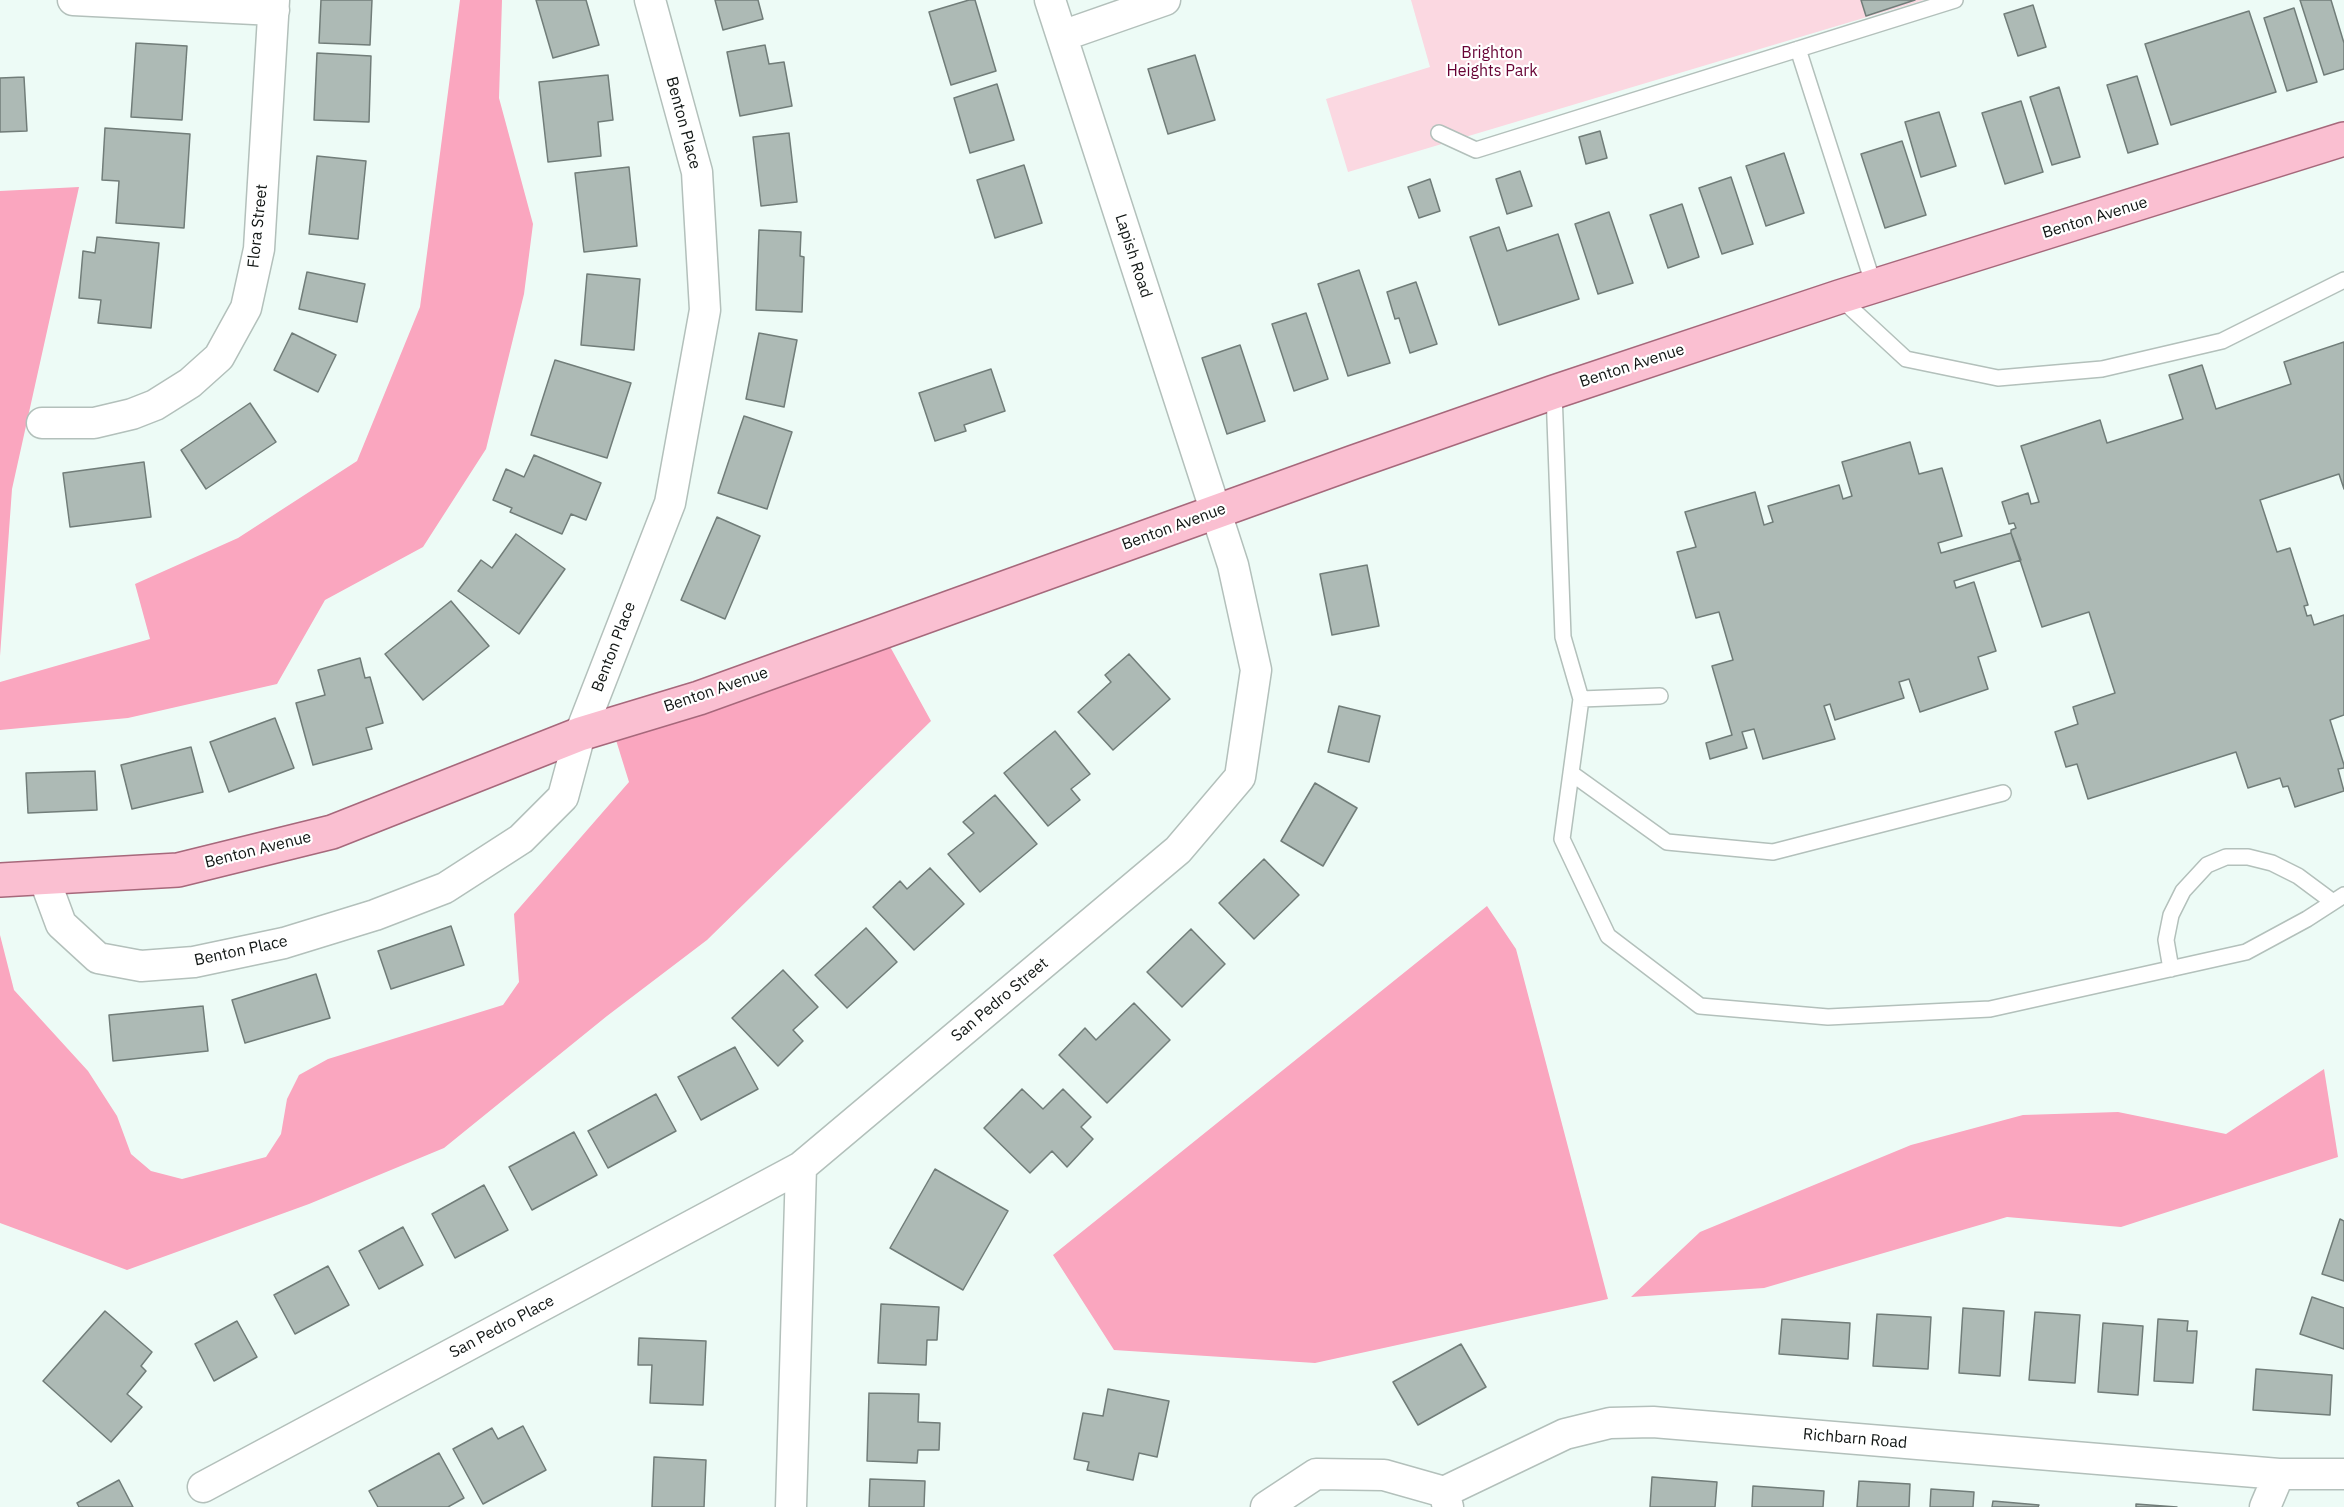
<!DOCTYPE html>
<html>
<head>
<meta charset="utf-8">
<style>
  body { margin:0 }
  canvas { display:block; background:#edfbf6 }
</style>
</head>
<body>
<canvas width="2344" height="1507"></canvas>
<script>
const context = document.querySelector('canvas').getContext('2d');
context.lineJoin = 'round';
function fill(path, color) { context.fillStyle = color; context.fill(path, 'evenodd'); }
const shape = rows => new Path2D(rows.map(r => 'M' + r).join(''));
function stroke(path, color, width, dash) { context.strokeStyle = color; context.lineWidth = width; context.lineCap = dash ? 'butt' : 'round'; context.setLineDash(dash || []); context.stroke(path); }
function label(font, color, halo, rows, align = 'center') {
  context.font = font + ' "IBM Plex Sans",sans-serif'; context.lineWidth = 4.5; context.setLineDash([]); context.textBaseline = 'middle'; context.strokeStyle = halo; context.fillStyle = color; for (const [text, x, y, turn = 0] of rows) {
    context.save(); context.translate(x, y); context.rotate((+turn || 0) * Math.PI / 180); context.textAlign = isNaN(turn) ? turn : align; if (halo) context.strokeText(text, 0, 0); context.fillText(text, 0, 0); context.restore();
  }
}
const green = shape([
  [1411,0,1924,0,1348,172,1326,99,1430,67]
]);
const forest = shape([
  [460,0,502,0,499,98,533,224,524,294,486,449,423,547,325,600,277,684,128,718,0,730,0,682,150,639,135,584,238,538,357,461,420,307],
  [79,187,12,489,0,656,0,191],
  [882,632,931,721,707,940,607,1016,444,1148,309,1204,127,1270,0,1223,0,935,14,990,88,1071,117,1116,131,1154,151,1171,182,1179,266,1157,281,1134,287,1099,299,1075,328,1059,503,1005,519,982,514,914,629,782,611,724],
  [1487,906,1516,949,1608,1299,1315,1363,1114,1350,1053,1255],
  [2324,1069,2338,1157,2121,1227,2007,1217,1764,1288,1631,1297,1700,1232,1911,1145,2023,1115,2118,1112,2226,1134]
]);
const building = shape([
  [321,0,372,0,370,45,319,43,321,0],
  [536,0,586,0,599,45,553,58,536,0],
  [715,0,758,0,763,19,723,30,715,0],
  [969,0,975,0,996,71,951,85,929,12,969,0],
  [1861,0,1915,0,1866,16,1861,0],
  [2300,0,2331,0,2344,43,2344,69,2324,75,2300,0],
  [2033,5,2046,47,2018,56,2004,14,2033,5],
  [2294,8,2317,82,2287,91,2264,18,2294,8],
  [2249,11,2276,92,2171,125,2145,44,2249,11],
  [136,43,187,46,182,120,131,117,136,43],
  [765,45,769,64,784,62,792,106,740,116,727,52,765,45],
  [317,53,371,56,369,122,314,120,317,53],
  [1195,55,1215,120,1168,134,1148,69,1195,55],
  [608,75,613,120,598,122,601,156,548,162,539,82,608,75],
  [2137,76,2158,144,2128,153,2107,85,2137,76],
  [24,77,27,131,0,132,0,78,24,77],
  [997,84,1014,140,970,153,954,98,997,84],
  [2059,87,2080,157,2052,165,2030,97,2059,87],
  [2021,101,2043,172,2005,184,1982,113,2021,101],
  [1939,112,1956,166,1921,177,1905,122,1939,112],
  [105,128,190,134,184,228,116,223,119,181,102,180,105,128],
  [1600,131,1607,158,1586,164,1579,137,1600,131],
  [789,133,797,202,761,206,753,137,789,133],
  [1902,141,1926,215,1885,228,1861,154,1902,141],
  [1784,153,1804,213,1766,226,1746,166,1784,153],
  [317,156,366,161,358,239,309,234,317,156],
  [1024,165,1042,223,995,238,977,180,1024,165],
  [629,167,637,246,584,252,575,173,629,167],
  [1520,171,1532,206,1507,214,1496,179,1520,171],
  [1731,177,1753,244,1722,254,1699,188,1731,177],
  [1430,179,1440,211,1419,218,1408,187,1430,179],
  [1682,204,1699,257,1668,268,1650,215,1682,204],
  [1609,212,1633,283,1598,294,1575,224,1609,212],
  [1499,227,1507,251,1558,234,1579,299,1499,325,1470,237,1499,227],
  [759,230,801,232,800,256,804,257,802,312,756,310,759,230],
  [97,237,159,243,151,328,98,323,101,300,79,298,83,251,95,253,97,237],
  [1359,270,1390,363,1348,376,1318,284,1359,270],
  [307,272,365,284,357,322,299,309,307,272],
  [587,274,640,279,634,350,581,345,587,274],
  [1416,282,1437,344,1410,353,1399,318,1395,319,1387,292,1416,282],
  [1306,313,1328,379,1294,391,1272,324,1306,313],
  [292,333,336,355,318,392,274,370,292,333],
  [759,333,797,340,784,407,746,399,759,333],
  [2344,342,2344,489,2339,474,2260,500,2277,552,2290,548,2308,605,2304,606,2307,616,2311,615,2314,625,2344,615,2344,715,2330,720,2344,765,2344,768,2338,769,2344,791,2295,807,2288,786,2283,787,2280,778,2248,788,2236,752,2088,799,2077,764,2066,767,2055,732,2078,724,2073,707,2115,693,2089,612,2042,627,2011,533,2011,530,2016,528,2014,523,2009,524,2002,502,2028,493,2031,504,2039,502,2021,446,2100,420,2107,443,2183,419,2169,375,2202,365,2216,409,2291,384,2284,362,2344,342],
  [1240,345,1265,421,1227,434,1202,358,1240,345],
  [555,360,631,383,607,458,531,435,555,360],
  [991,369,1005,411,964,425,966,431,935,441,919,393,991,369],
  [250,403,276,442,206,489,181,450,250,403],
  [744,416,792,432,767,509,718,493,744,416],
  [1910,442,1919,474,1942,468,1962,536,1938,543,1941,553,2011,533,2021,560,1954,581,1956,588,1974,582,1996,651,1978,657,1988,689,1920,712,1909,679,1899,682,1904,698,1835,720,1830,704,1824,706,1835,739,1763,759,1754,729,1742,732,1747,748,1710,759,1706,743,1732,735,1712,666,1733,660,1719,612,1696,618,1677,552,1696,547,1685,512,1755,492,1764,525,1773,522,1768,506,1839,485,1843,499,1852,496,1842,462,1910,442],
  [534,455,601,483,586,520,571,514,562,534,510,512,512,508,493,500,506,469,524,477,534,455],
  [144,462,151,517,70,527,63,473,144,462],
  [717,517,760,536,725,619,681,600,717,517],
  [516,534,565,569,519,634,458,591,481,560,492,568,516,534],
  [1367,565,1379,626,1332,635,1320,574,1367,565],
  [451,601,489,646,423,700,385,654,451,601],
  [1129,654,1170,699,1113,750,1078,712,1111,682,1105,675,1129,654],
  [360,658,365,678,370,677,383,723,366,728,372,749,313,765,296,703,325,695,318,670,360,658],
  [1339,706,1380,716,1369,762,1328,752,1339,706],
  [275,718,294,768,229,792,210,742,275,718],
  [1055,731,1090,774,1071,789,1080,800,1048,826,1004,773,1055,731],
  [191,747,203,792,132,809,121,765,191,747],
  [95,771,97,810,28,813,26,773,95,771],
  [1315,783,1357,808,1323,866,1281,841,1315,783],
  [995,795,1037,844,980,892,948,854,974,833,963,822,995,795],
  [1264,859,1299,895,1254,939,1219,903,1264,859],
  [930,868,964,904,914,950,873,907,900,881,907,889,930,868],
  [451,926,464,965,391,989,378,951,451,926],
  [866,928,897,962,847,1008,815,975,866,928],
  [1191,929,1225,964,1182,1007,1147,972,1191,929],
  [783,970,818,1007,793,1030,803,1041,778,1066,732,1018,783,970],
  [316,974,330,1018,245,1043,232,1000,316,974],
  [1134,1003,1170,1040,1107,1103,1059,1055,1085,1028,1096,1040,1134,1003],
  [203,1006,208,1051,113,1061,109,1015,203,1006],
  [735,1047,758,1089,701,1120,678,1077,735,1047],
  [1022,1089,1043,1109,1063,1089,1091,1117,1081,1127,1093,1139,1067,1167,1052,1151,1030,1173,984,1128,1022,1089],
  [656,1094,676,1131,608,1168,588,1131,656,1094],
  [574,1132,597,1175,532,1210,509,1167,574,1132],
  [935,1169,1008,1211,963,1290,890,1248,935,1169],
  [484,1185,508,1230,455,1258,432,1214,484,1185],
  [2340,1219,2344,1221,2344,1281,2322,1274,2340,1219],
  [403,1227,423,1265,379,1289,359,1251,403,1227],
  [328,1266,349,1305,295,1334,274,1295,328,1266],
  [2312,1297,2344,1308,2344,1349,2300,1334,2312,1297],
  [881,1304,939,1307,937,1340,927,1340,926,1365,878,1363,881,1304],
  [1963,1308,2004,1311,2000,1376,1959,1373,1963,1308],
  [105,1311,152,1352,141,1366,146,1371,127,1394,142,1407,111,1442,43,1381,105,1311],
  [2035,1312,2080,1315,2075,1383,2029,1380,2035,1312],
  [1877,1314,1931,1317,1928,1369,1873,1366,1877,1314],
  [1782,1319,1850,1323,1848,1359,1779,1354,1782,1319],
  [2158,1319,2188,1321,2187,1331,2197,1331,2193,1383,2154,1381,2158,1319],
  [237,1321,257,1357,214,1381,195,1344,237,1321],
  [2103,1323,2143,1326,2138,1395,2098,1392,2103,1323],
  [639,1338,706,1341,703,1405,650,1403,652,1365,638,1365,639,1338],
  [1461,1344,1486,1387,1418,1425,1393,1382,1461,1344],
  [2256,1369,2332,1375,2330,1415,2253,1410,2256,1369],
  [1108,1389,1169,1401,1157,1457,1139,1453,1133,1480,1087,1470,1089,1462,1074,1459,1083,1413,1103,1416,1108,1389],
  [869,1393,919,1394,918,1422,940,1423,939,1450,918,1450,917,1463,867,1461,869,1393],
  [523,1426,546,1470,483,1504,453,1449,492,1428,498,1439,523,1426],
  [439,1453,464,1498,448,1507,378,1507,369,1491,439,1453],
  [654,1457,706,1460,704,1507,652,1507,654,1457],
  [1652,1477,1717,1482,1715,1507,1650,1507,1652,1477],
  [870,1479,925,1481,924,1507,869,1507,870,1479],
  [119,1480,133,1507,79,1507,77,1503,119,1480],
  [1859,1481,1910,1484,1909,1507,1857,1507,1859,1481],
  [1753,1486,1824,1491,1823,1507,1752,1507,1753,1486],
  [1931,1489,1974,1492,1973,1507,1930,1507,1931,1489],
  [1993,1501,2039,1505,2038,1507,1992,1507,1993,1501],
  [2136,1504,2177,1507,2136,1507,2136,1504]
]);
const lane = shape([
  [1798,49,1874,286],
  [1439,133,1476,150,1955,0],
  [1839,297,1906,359,1998,378,2102,369,2222,341,2344,280],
  [1554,392,1563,637,1581,699,1660,696],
  [1581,699,1562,839,1608,936,1700,1006,1828,1017,1990,1009,2246,952,2307,919,2344,895],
  [1571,773,1667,842,1773,852,2003,793],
  [2171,969,2166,940,2171,915,2183,891,2207,865,2226,857,2248,857,2272,863,2298,876,2333,902]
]);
const street = shape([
  [73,0,274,10],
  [1062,36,1165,0],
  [42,423,94,423,132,414,155,405,190,383,219,357,246,308,259,249,274,0],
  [44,878,61,924,98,958,141,966,194,962,284,943,375,915,445,888,521,839,563,797,580,734,670,503,705,310,697,172,650,0],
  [203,1487,801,1167],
  [1444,1492,1565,1434,1610,1423,1653,1422,2279,1474],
  [791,1507,801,1167,1178,850,1240,777,1256,670,1233,565,1050,0],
  [1266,1507,1316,1474,1384,1475,1444,1492,1448,1507],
  [2265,1507,2279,1474,2344,1474]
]);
const primary = shape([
  [0,880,178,870,332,832,580,734,699,698,1354,462,1554,392,1839,297,2344,139]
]);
const parkNames = [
  ["Brighton",1492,53],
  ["Heights Park",1492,71]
];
const streetNames = [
  ["Benton Place",683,123,75],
  ["Benton Avenue",2095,218,-17],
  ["Flora Street",258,226,-84],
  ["Lapish Road",1133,256,72],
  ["Benton Avenue",1632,366,-18],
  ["Benton Avenue",1174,527,-20],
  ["Benton Place",614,647,-69],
  ["Benton Avenue",716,690,-19],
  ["Benton Avenue",258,850,-14],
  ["Benton Place",241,951,-12],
  ["San Pedro Street",1000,1000,-40],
  ["San Pedro Place",502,1327,-28],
  ["Richbarn Road",1855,1439,5]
];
fill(green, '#fbd8e1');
fill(forest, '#faa6bf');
fill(building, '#adbab5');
stroke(building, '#717d79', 1.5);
stroke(lane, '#b3c0bb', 18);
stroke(street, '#b3c0bb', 33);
stroke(primary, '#a6687b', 36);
stroke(lane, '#fff', 15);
stroke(street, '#fff', 30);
stroke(primary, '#fabfd1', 33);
label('16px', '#670234', '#fff', parkNames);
label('16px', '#101513', '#fff', streetNames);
</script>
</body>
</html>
